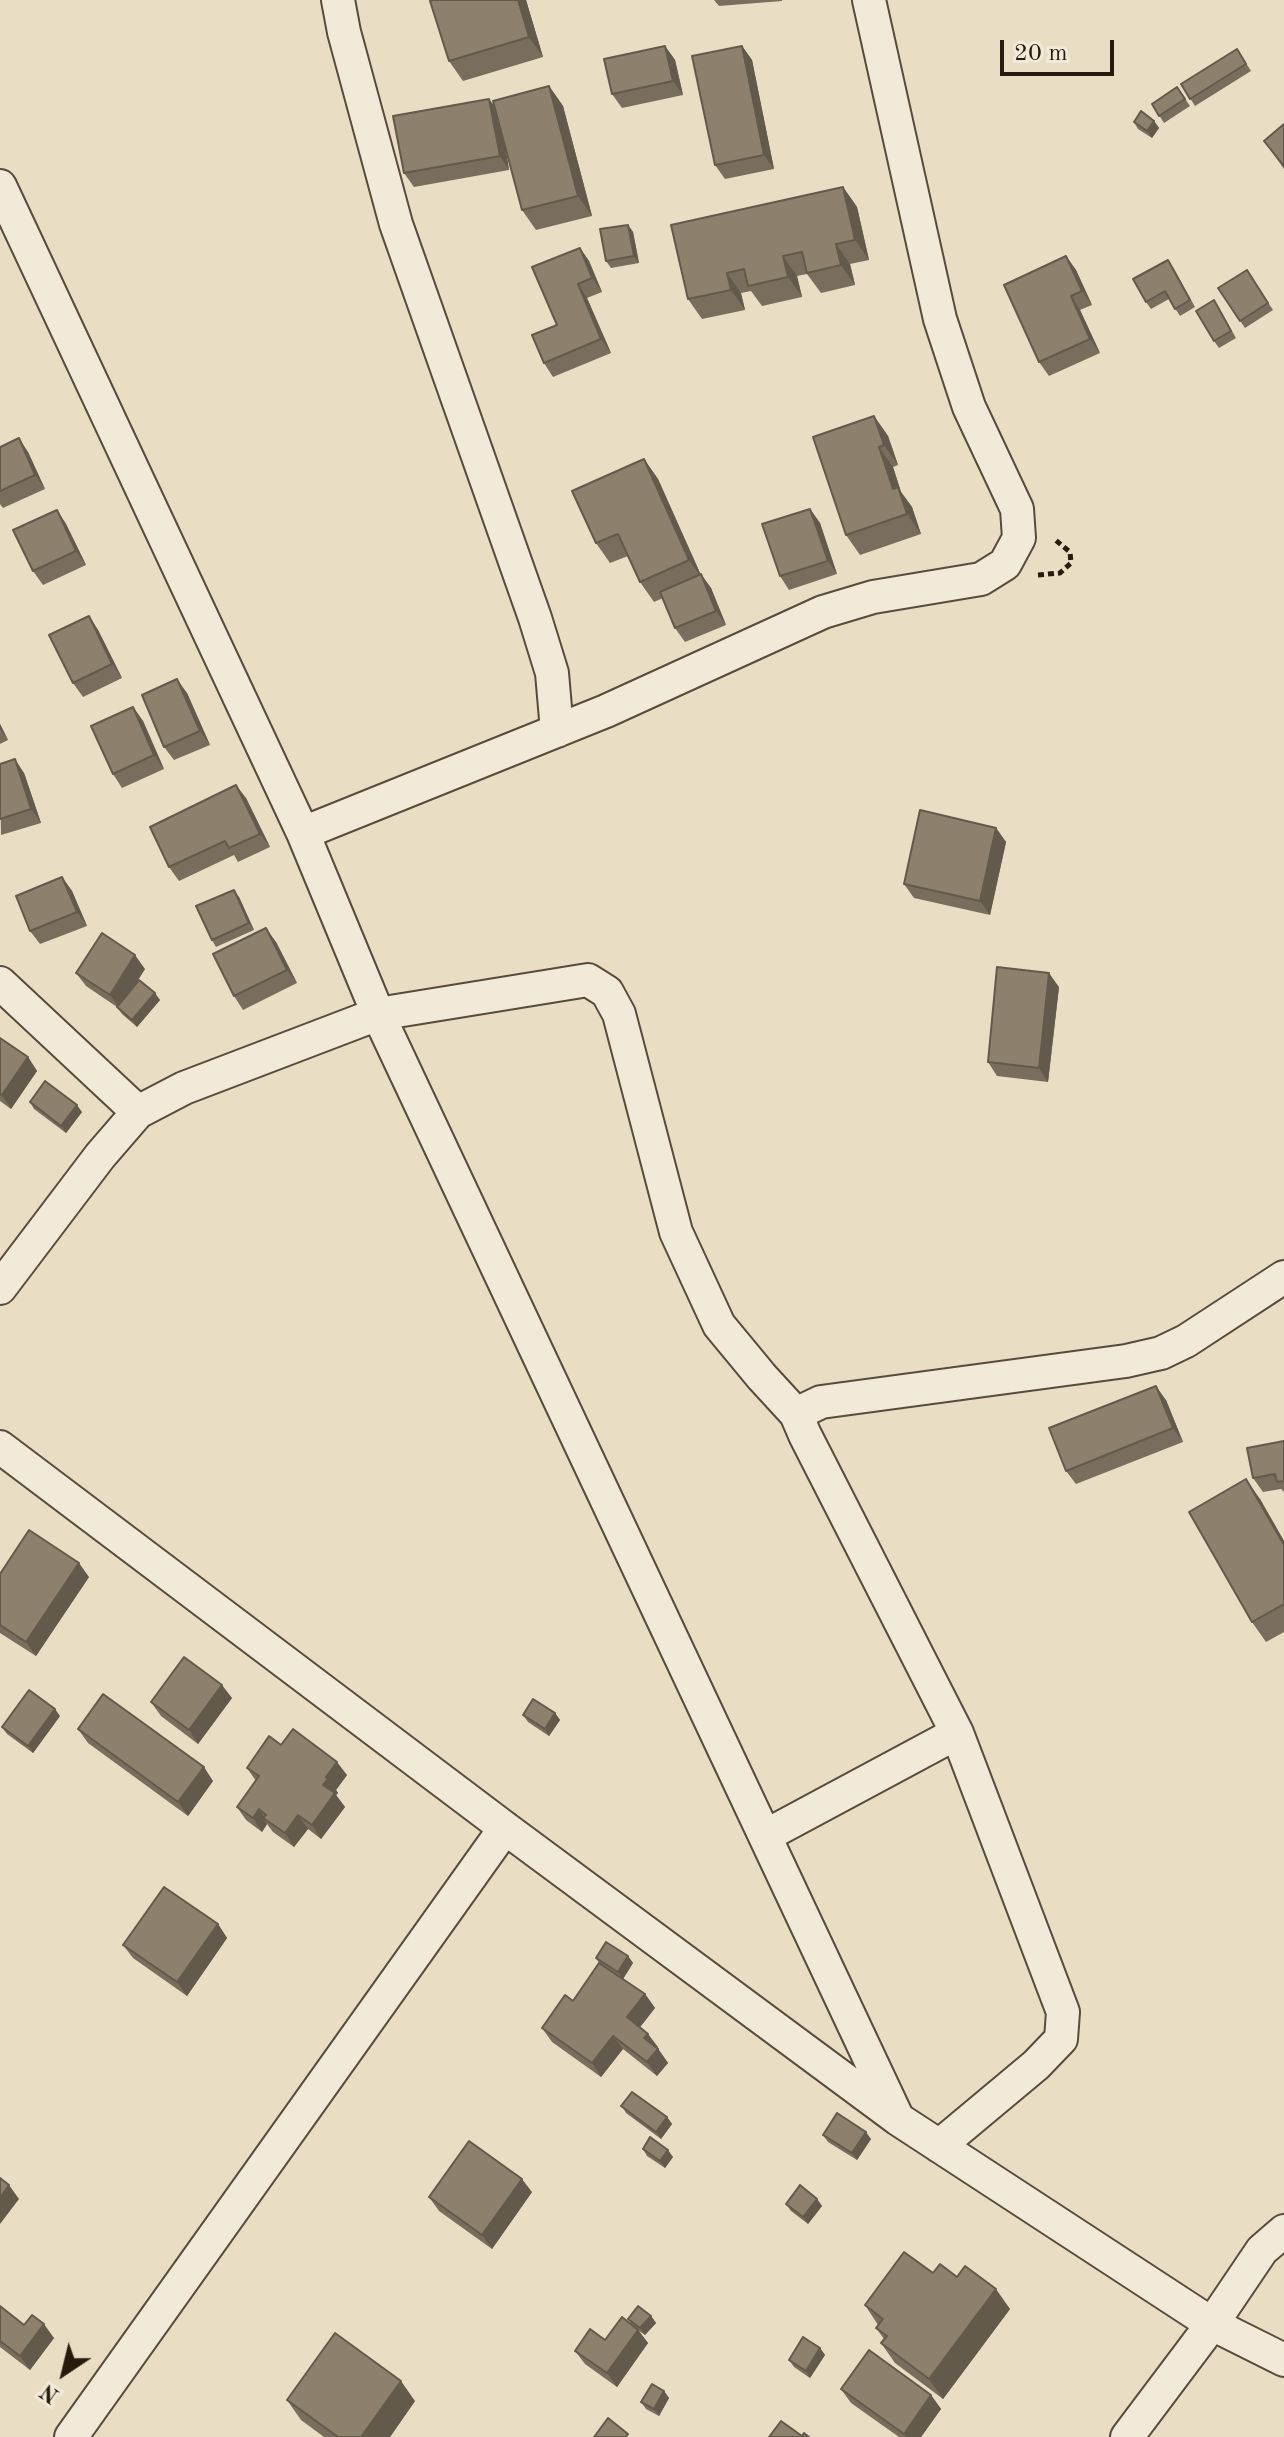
<!DOCTYPE html>
<html>
<head>
<meta charset="utf-8">
<style>
  body { margin:0 }
  #map { position:relative; width:1284px; height:2437px; overflow:hidden; background:#e9dec4; font-family:"Old Standard TT",serif }
  canvas { display:block }
  .north { position:absolute; left:24px; top:2333px; width:80px; height:80px; -webkit-text-stroke:6px #f1ead9; paint-order:stroke; rotate:215deg; font-size:22px; font-weight:700; line-height:32px; text-align:center; color:#291a0e }
  .north::after { content:''; display:block; margin:auto; width:28px; height:36px; background:#291a0e; clip-path:polygon(50% 0,100% 100%,50% 72%,0 100%) }
  .scale { position:absolute; left:1000px; top:40px; width:114px; height:36px; box-sizing:border-box; border:4px solid #291a0e; border-top:0; padding-left:10px; font-size:24px; line-height:28px; white-space:nowrap; color:#291a0e; -webkit-text-stroke:6px #f1ead9; paint-order:stroke }
</style>
</head>
<body>
<div id="map">
<canvas width="1284" height="2437"></canvas>
<div class="north">N</div>
<div class="scale">20 m</div>
</div>
<script>
const context = document.querySelector('canvas').getContext('2d');
context.lineJoin = 'round';
const shape = rows => new Path2D(rows.map(r => 'M' + r).join(''));
function stroke(path, color, width, dash) { context.strokeStyle = color; context.lineWidth = width; context.lineCap = dash ? 'butt' : 'round'; context.setLineDash(dash || []); context.stroke(path); }
function fill(path, color) { context.fillStyle = color; context.fill(path, 'evenodd'); }
const path = shape([
  [1038,575,1060,573,1071,563,1070,552,1053,538]
]);
const minor = shape([
  [338,0,344,32,396,224,535,618,552,673,557,731],
  [0,186,303,833,378,1014,898,2119],
  [303,833,606,711,823,612,873,597,981,579,1005,564,1019,538,1017,509,969,407,940,319,869,0],
  [0,983,138,1112],
  [0,1288,100,1156,138,1112,184,1088,378,1014,588,980,607,992,619,1014,676,1232,719,1325,762,1377,796,1414,805,1435,957,1733,1063,2012,1061,2039,1036,2065,939,2146],
  [796,1414,821,1402,1126,1361,1161,1353,1186,1341,1284,1277],
  [0,1447,505,1828,898,2119,1212,2324,1284,2360],
  [765,1836,957,1733],
  [71,2437,505,1828],
  [1127,2437,1212,2324,1262,2250,1284,2231]
]);
const wall = shape([
  [433,0,526,0,543,57,463,81,449,61],
  [714,0,782,0,782,1,719,6],
  [665,46,675,60,683,95,622,108,612,94],
  [742,46,752,60,774,169,725,179,715,165],
  [1237,49,1251,71,1195,106,1181,84],
  [549,86,563,106,592,216,536,230,522,210,505,144,509,170,414,187,404,173,495,107],
  [1177,87,1190,106,1164,123,1152,104],
  [1154,121,1159,128,1152,138,1138,129,1134,122],
  [1284,124,1284,169,1264,141],
  [843,187,857,207,869,260,850,264,855,285,821,293,807,274,797,276,802,297,762,306,751,291,741,293,745,310,702,319,688,299],
  [628,225,633,232,639,263,611,268,606,261],
  [580,248,589,261,602,292,587,298,611,353,553,377,544,363],
  [1066,256,1076,270,1092,305,1080,310,1100,353,1049,376,1039,362],
  [1173,267,1195,307,1180,316,1169,299,1151,309,1146,302],
  [1247,270,1273,310,1245,328,1218,288],
  [1219,308,1236,338,1219,348,1214,341],
  [874,416,888,436,898,465,893,467,901,492,912,507,921,534,860,555,846,535],
  [0,447,28,452,45,489,3,508,0,504],
  [644,459,658,479,701,575,711,588,726,625,685,642,675,628,663,598,654,602,640,582,628,556,610,563,596,543],
  [810,509,820,523,837,574,789,590,780,576],
  [57,510,66,524,86,565,43,585,33,571],
  [89,616,98,630,122,678,83,697,73,683],
  [187,693,210,745,174,760,164,747],
  [133,707,143,721,164,769,122,788,113,774],
  [0,724,8,740,0,744],
  [0,764,24,773,41,823,1,835],
  [246,798,270,847,238,862,234,855,179,881,169,867],
  [996,828,1006,842,990,915,914,898,904,884],
  [62,877,72,891,87,926,40,944,30,931],
  [239,897,254,930,216,947,212,940],
  [276,942,297,983,243,1010,234,996],
  [145,969,135,984,160,1000,137,1027,122,1014,117,1007,86,986,76,973],
  [1059,987,1048,1082,997,1076,988,1062],
  [0,1038,28,1057,37,1071,11,1109,0,1101],
  [30,1102,82,1112,66,1133,34,1109],
  [1166,1400,1183,1442,1076,1484,1066,1471],
  [1284,1441,1284,1492,1281,1489,1263,1492,1253,1478],
  [1260,1499,1284,1541,1284,1632,1266,1642,1252,1622],
  [0,1574,89,1577,36,1656,0,1633],
  [232,1698,198,1744,161,1716,151,1702],
  [555,1713,560,1720,549,1736,528,1722,523,1715],
  [60,1716,33,1753,7,1734,2,1727],
  [78,1729,213,1781,188,1816,88,1743],
  [281,1745,347,1775,336,1790,338,1793,336,1795,345,1807,321,1839,308,1829,294,1847,273,1832,267,1824,262,1832,246,1820,237,1807,256,1781,247,1768],
  [218,1924,227,1938,187,1996,133,1958,123,1945],
  [628,1956,633,1963,623,1979,645,1994,655,2008,640,2027,648,2034,668,2063,657,2076,623,2049,601,2077,552,2042,542,2028,573,2001,599,1963,596,1958],
  [622,2106,667,2117,672,2124,661,2139,626,2113],
  [823,2135,871,2139,857,2160,828,2142],
  [643,2149,673,2157,665,2168,647,2156],
  [532,2192,492,2249,439,2211,429,2197],
  [817,2199,822,2206,808,2224,791,2211,786,2204],
  [933,2273,957,2277,1010,2309,943,2399,895,2363,881,2343,884,2339,876,2328,878,2325,865,2305],
  [0,2306,24,2325,54,2338,30,2370,0,2347],
  [651,2316,656,2323,645,2335,639,2331,648,2343,617,2387,585,2364,575,2351,605,2340,632,2325,628,2319],
  [820,2348,825,2355,810,2378,794,2367,789,2360],
  [841,2389,931,2395,941,2409,921,2437,899,2437,851,2403],
  [664,2391,669,2398,659,2416,646,2409,641,2402],
  [287,2400,415,2401,390,2437,324,2437,301,2420]
]);
const shadedWall = shape([
  [518,0,526,0,543,57,529,37],
  [665,46,675,60,683,95,673,81],
  [742,46,752,60,774,169,764,155],
  [549,86,563,106,592,216,578,196],
  [489,99,499,112,509,170,500,156],
  [1154,121,1159,128,1152,138,1147,131],
  [843,187,857,207,869,260,855,240],
  [628,225,633,232,639,263,634,256],
  [836,244,850,264,855,285,841,265],
  [580,248,589,261,602,292,592,278],
  [783,256,797,276,802,297,788,277],
  [1066,256,1076,270,1092,305,1082,291],
  [727,273,741,293,745,310,731,290],
  [578,284,587,298,611,353,601,339],
  [1071,296,1080,310,1100,353,1090,339],
  [874,416,888,436,898,465,884,445],
  [19,438,28,452,45,489,35,475],
  [879,447,893,467,901,492,912,507,921,534,907,514,893,489],
  [644,459,658,479,703,580,689,560],
  [810,509,820,523,837,574,828,561],
  [57,510,66,524,86,565,76,551],
  [701,574,711,588,726,625,716,611],
  [89,616,98,630,122,678,112,664],
  [177,679,187,693,210,745,200,731],
  [133,707,143,721,164,769,154,755],
  [0,724,8,740,0,729],
  [15,759,24,773,41,823,31,809],
  [236,785,246,798,270,847,260,834],
  [996,828,1006,842,990,915,980,901],
  [62,877,72,891,87,926,77,912],
  [234,890,239,897,254,930,249,923],
  [266,928,276,942,297,983,287,970],
  [135,955,145,969,120,1009,110,995],
  [1049,973,1059,987,1048,1082,1039,1068],
  [155,993,160,1000,137,1027,132,1020],
  [28,1057,37,1071,11,1109,2,1095],
  [77,1105,82,1112,66,1133,61,1126],
  [1156,1386,1166,1400,1183,1442,1173,1428],
  [1246,1479,1260,1499,1284,1541,1284,1545],
  [79,1563,89,1577,36,1656,26,1642],
  [222,1685,232,1698,198,1744,189,1730],
  [55,1709,60,1716,33,1753,28,1746],
  [555,1713,560,1720,549,1736,545,1729],
  [337,1762,347,1775,336,1790,338,1793,336,1795,345,1807,321,1839,312,1825,326,1777],
  [204,1767,213,1781,188,1816,178,1802],
  [259,1809,267,1821,263,1818,267,1824,262,1832,253,1818],
  [298,1815,308,1829,294,1847,285,1833],
  [218,1924,227,1938,187,1996,177,1982],
  [628,1956,633,1963,623,1979,618,1972],
  [645,1994,655,2008,637,2031,627,2017],
  [648,2034,658,2047,654,2052,644,2038],
  [613,2036,623,2049,601,2077,592,2063],
  [658,2049,668,2063,657,2076,647,2062],
  [667,2117,672,2124,661,2139,656,2132],
  [866,2132,871,2139,857,2160,852,2153],
  [668,2150,673,2157,665,2168,660,2161],
  [522,2179,532,2192,492,2249,482,2235],
  [9,2185,19,2199,0,2224,0,2198],
  [817,2199,822,2206,808,2224,803,2217],
  [996,2289,1010,2309,943,2399,929,2379],
  [651,2316,656,2323,645,2335,640,2328],
  [44,2324,54,2338,30,2370,20,2356],
  [638,2330,648,2343,617,2387,607,2373],
  [820,2348,825,2355,810,2378,806,2371],
  [401,2381,415,2401,390,2437,361,2437],
  [664,2391,669,2398,659,2416,654,2409],
  [931,2395,941,2409,921,2437,906,2437,904,2434]
]);
const building = shape([
  [433,0,518,0,529,37,449,61,430,1,433,0],
  [665,46,673,81,612,94,604,59,665,46],
  [742,46,764,155,715,165,692,56,742,46],
  [1237,49,1246,64,1190,99,1181,84,1237,49],
  [549,86,578,196,522,210,493,101,549,86],
  [1177,87,1185,99,1159,116,1152,104,1177,87],
  [489,99,500,156,404,173,393,116,489,99],
  [1141,111,1154,121,1147,131,1134,122,1141,111],
  [1284,124,1284,166,1264,141,1284,124],
  [843,187,855,240,836,244,841,265,807,273,802,252,783,256,788,277,748,286,744,269,727,273,731,290,688,299,671,225,843,187],
  [628,225,634,256,606,261,600,229,628,225],
  [580,248,592,278,578,284,601,339,544,363,532,335,557,325,532,267,580,248],
  [1066,256,1082,291,1071,296,1090,339,1039,362,1004,285,1066,256],
  [1168,260,1190,300,1175,309,1165,291,1146,302,1133,279,1168,260],
  [1247,270,1268,303,1240,321,1218,288,1247,270],
  [1214,300,1231,331,1214,341,1196,311,1214,300],
  [874,416,884,445,879,447,893,489,898,487,907,514,846,535,813,437,874,416],
  [19,438,35,475,0,491,0,447,19,438],
  [644,459,689,560,640,582,618,534,596,543,572,491,644,459],
  [810,509,828,561,780,576,762,524,810,509],
  [57,510,76,551,33,571,13,530,57,510],
  [701,574,716,611,675,628,660,592,701,574],
  [89,616,112,664,73,683,49,635,89,616],
  [177,679,200,731,164,747,142,695,177,679],
  [133,707,154,755,113,774,91,726,133,707],
  [15,759,31,809,0,819,0,764,15,759],
  [236,785,260,834,229,848,225,841,169,867,150,827,236,785],
  [920,810,996,828,980,901,904,884,920,810],
  [62,877,77,912,30,931,16,896,62,877],
  [234,890,249,923,212,940,196,906,234,890],
  [266,928,287,970,234,996,213,954,266,928],
  [102,933,135,955,110,995,76,973,102,933],
  [997,967,1049,973,1039,1068,988,1062,997,967],
  [139,980,155,993,132,1020,117,1007,139,980],
  [0,1038,28,1057,2,1095,0,1094,0,1038],
  [45,1081,77,1105,61,1126,30,1102,45,1081],
  [1156,1386,1173,1428,1066,1471,1049,1428,1156,1386],
  [1284,1441,1284,1481,1277,1482,1275,1474,1253,1478,1247,1448,1284,1441],
  [1246,1479,1284,1545,1284,1604,1252,1622,1189,1512,1246,1479],
  [29,1530,79,1563,26,1642,0,1625,0,1574,29,1530],
  [184,1657,222,1685,189,1730,151,1702,184,1657],
  [29,1690,55,1709,28,1746,2,1727,29,1690],
  [103,1694,204,1767,178,1802,78,1729,103,1694],
  [533,1699,555,1713,545,1729,523,1715,533,1699],
  [293,1729,337,1762,326,1777,328,1779,323,1785,335,1793,312,1825,298,1815,285,1833,263,1818,266,1815,259,1809,253,1818,237,1807,259,1776,247,1768,269,1736,281,1745,293,1729],
  [164,1887,218,1924,177,1982,123,1945,164,1887],
  [606,1942,628,1956,618,1972,596,1958,606,1942],
  [599,1963,645,1994,627,2017,648,2034,644,2038,658,2049,647,2062,613,2036,592,2063,542,2028,565,1995,573,2001,599,1963],
  [632,2092,667,2117,656,2132,621,2106,632,2092],
  [837,2113,866,2132,852,2153,823,2135,837,2113],
  [650,2137,668,2150,660,2161,643,2149,650,2137],
  [469,2141,522,2179,482,2235,429,2197,469,2141],
  [0,2178,9,2185,0,2198,0,2178],
  [800,2185,817,2199,803,2217,786,2204,800,2185],
  [904,2252,933,2273,940,2264,957,2277,965,2266,996,2289,929,2379,881,2343,887,2336,876,2328,883,2319,865,2305,904,2252],
  [0,2306,24,2325,32,2315,44,2324,20,2356,0,2341,0,2306],
  [638,2306,651,2316,640,2328,628,2319,638,2306],
  [622,2317,638,2330,607,2373,575,2351,590,2329,605,2340,622,2317],
  [335,2333,401,2381,361,2437,338,2437,287,2400,335,2333],
  [803,2337,820,2348,806,2371,789,2360,803,2337],
  [869,2350,931,2395,904,2434,841,2389,869,2350],
  [652,2384,664,2391,654,2409,641,2402,652,2384],
  [608,2418,628,2434,626,2437,594,2437,608,2418],
  [781,2421,802,2436,804,2433,809,2437,769,2437,781,2421]
]);
stroke(minor, '#594b3c', 36);
stroke(path, '#291a0e', 5, [6, 4]);
stroke(minor, '#f1ead9', 32);
fill(wall, '#796e5e');
fill(shadedWall, '#635a4c');
fill(building, '#8d806d');
stroke(building, '#635a4c', 2);
</script>
</body>
</html>
